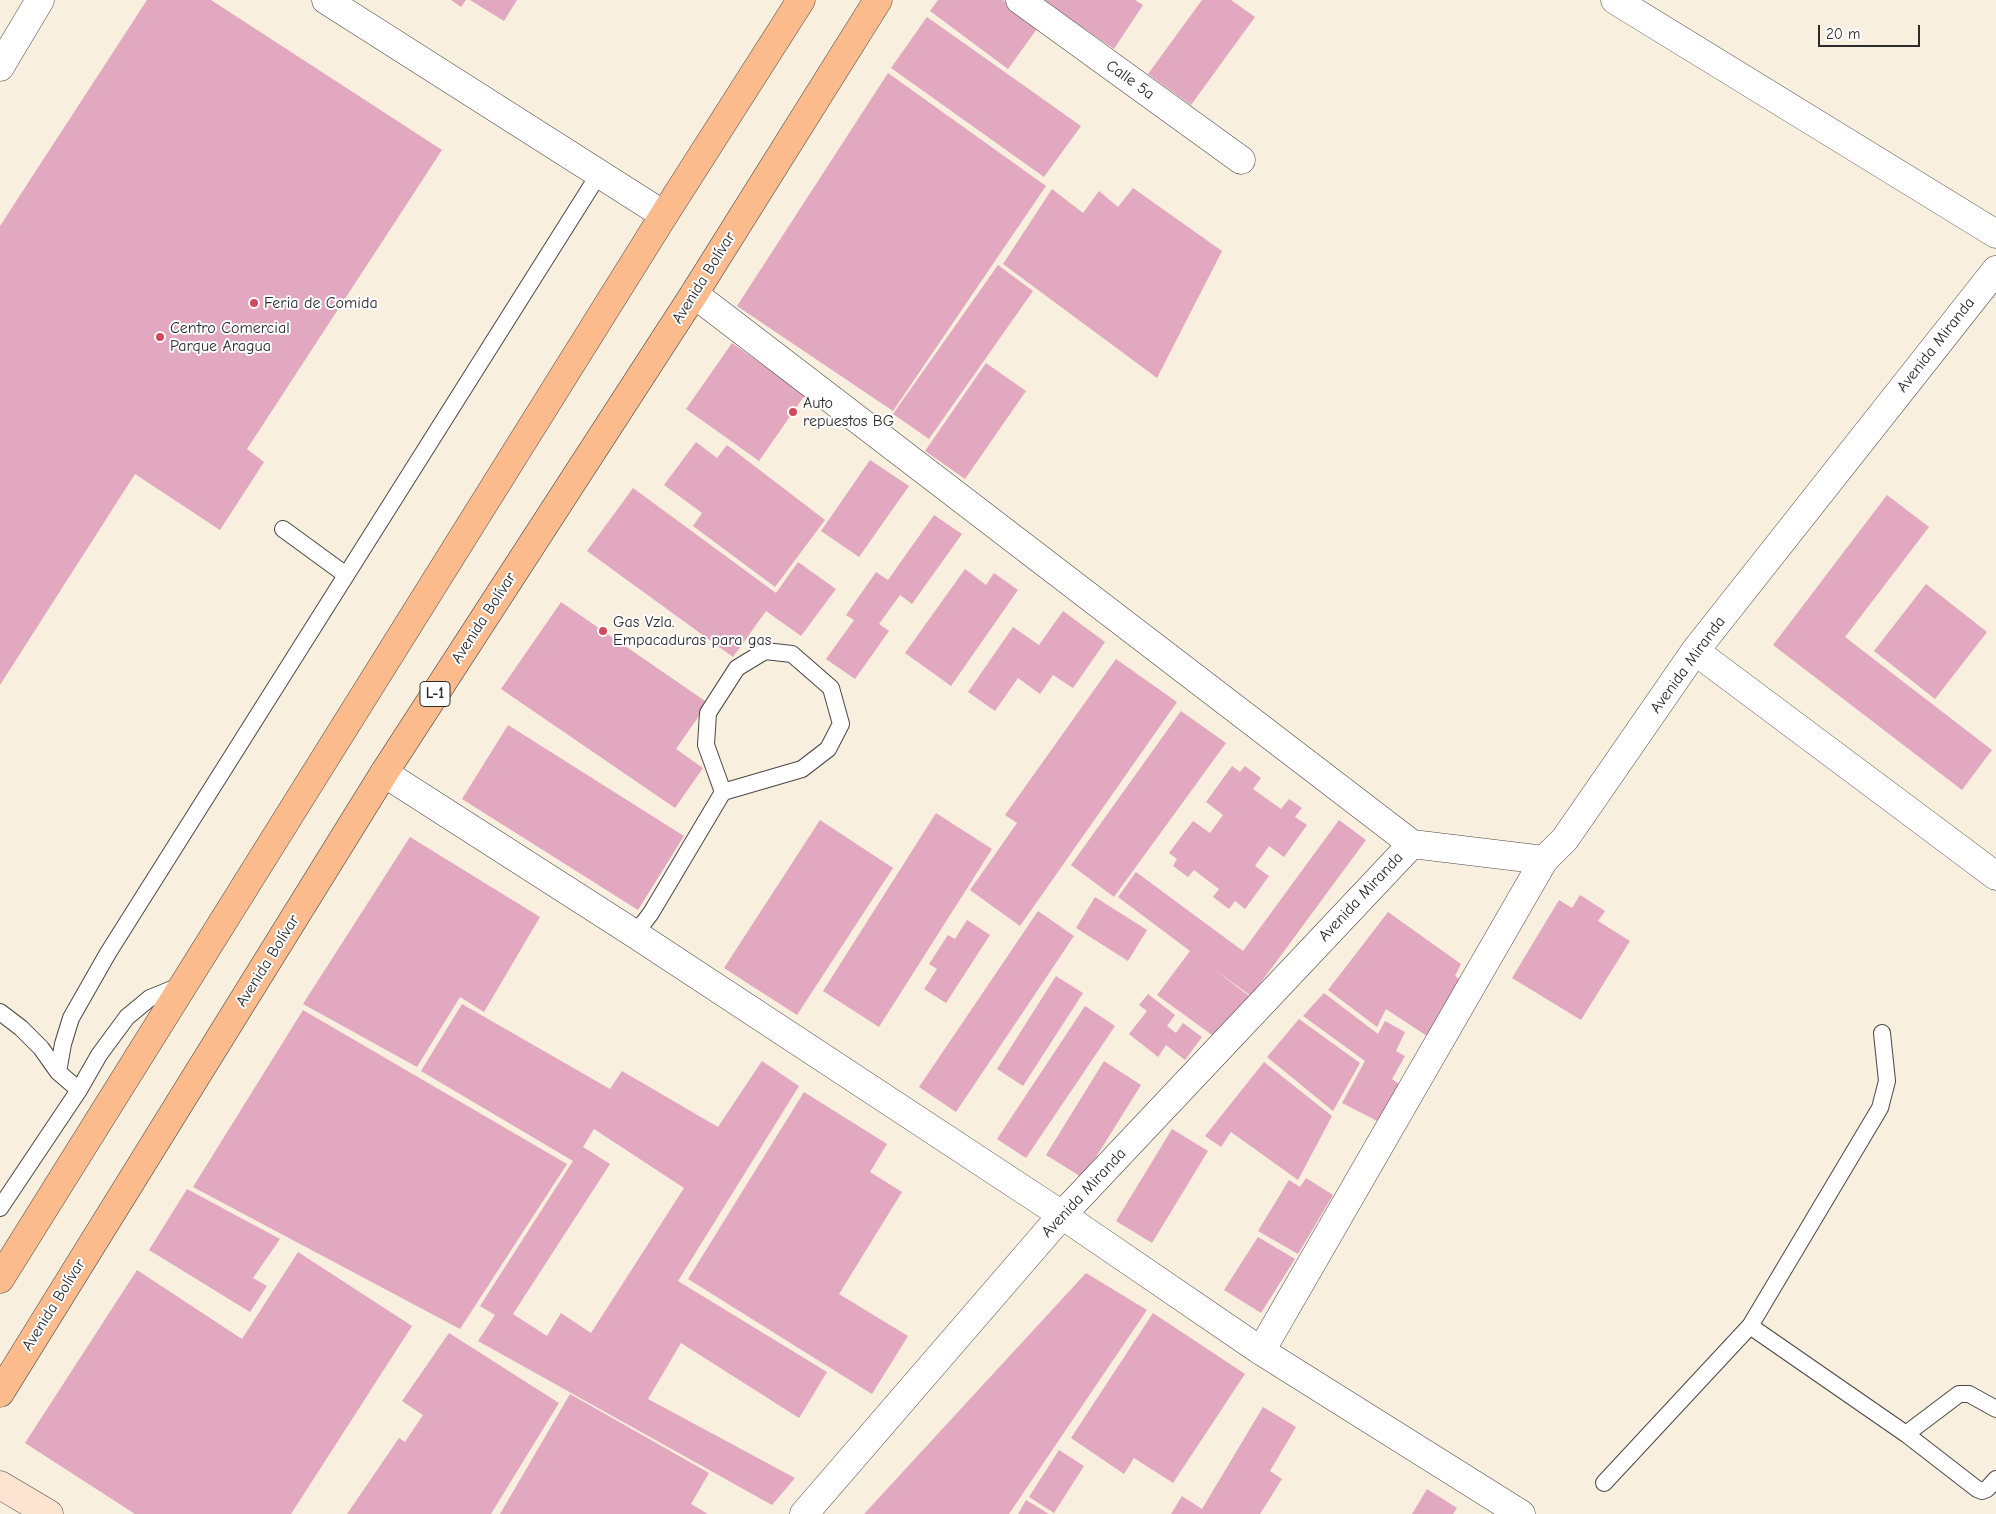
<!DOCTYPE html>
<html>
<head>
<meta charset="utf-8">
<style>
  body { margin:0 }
  #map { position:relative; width:1996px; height:1514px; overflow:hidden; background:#f8efdf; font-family:"Comic Neue",sans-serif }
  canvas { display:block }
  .scale { position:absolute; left:1818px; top:25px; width:102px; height:22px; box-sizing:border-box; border:2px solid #2b2b2b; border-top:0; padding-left:6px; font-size:15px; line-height:18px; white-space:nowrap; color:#2b2b2b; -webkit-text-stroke:4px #fff; paint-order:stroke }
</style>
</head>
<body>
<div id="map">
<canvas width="1996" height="1514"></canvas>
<div class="scale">20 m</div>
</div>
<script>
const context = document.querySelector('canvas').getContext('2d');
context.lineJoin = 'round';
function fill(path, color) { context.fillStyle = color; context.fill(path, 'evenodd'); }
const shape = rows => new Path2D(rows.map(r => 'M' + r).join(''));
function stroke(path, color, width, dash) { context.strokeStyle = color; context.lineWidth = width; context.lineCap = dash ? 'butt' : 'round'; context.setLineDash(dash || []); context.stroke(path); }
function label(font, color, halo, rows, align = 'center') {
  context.font = font + ' "Comic Neue",sans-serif'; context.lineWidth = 4; context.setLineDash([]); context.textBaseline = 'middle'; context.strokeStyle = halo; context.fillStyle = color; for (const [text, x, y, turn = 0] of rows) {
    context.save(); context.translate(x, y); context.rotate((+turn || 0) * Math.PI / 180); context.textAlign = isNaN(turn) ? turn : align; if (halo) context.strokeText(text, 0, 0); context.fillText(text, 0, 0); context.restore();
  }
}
const building = shape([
  [147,0,211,0,442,150,247,449,264,462,220,530,135,474,0,685,0,226],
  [451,0,466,0,461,7],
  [470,0,517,0,504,21],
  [938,0,1003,0,1039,26,1008,69,930,11],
  [1042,0,1135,0,1143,5,1114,49],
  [1202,0,1231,0,1255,17,1191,105,1148,74],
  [927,17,1081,126,1044,177,891,68],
  [888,73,1046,186,893,411,737,306],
  [1133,188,1222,251,1157,378,1003,264,1052,189,1083,213,1099,191,1118,207],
  [998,265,1033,291,929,439,893,414],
  [732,343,805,395,759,461,686,409],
  [986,363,1026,391,965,479,925,451],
  [696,442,717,458,727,445,825,520,775,587,693,526,702,513,664,485],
  [870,460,909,486,859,557,821,531],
  [633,488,776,593,798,562,836,589,801,636,766,611,733,657,587,551],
  [1887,495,1929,527,1845,637,1992,750,1962,790,1773,645],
  [934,515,962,534,912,604,900,595,879,624,889,631,855,679,826,659,854,620,846,615,876,572,888,580],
  [965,569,986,585,994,573,1018,590,951,686,905,653],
  [1926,584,1987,632,1935,699,1874,651],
  [561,602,708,703,676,749,703,768,675,808,501,689],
  [1063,611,1105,642,1073,688,1053,675,1040,694,1018,678,995,711,968,692,1013,627,1039,645],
  [1116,659,1177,702,1020,926,970,890,1017,823,1005,815],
  [1181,711,1226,743,1114,897,1071,865],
  [508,725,684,836,638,910,462,799],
  [1232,766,1240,772,1245,766,1261,778,1253,789,1281,809,1289,799,1302,808,1295,817,1307,825,1284,857,1269,846,1255,866,1269,876,1245,909,1235,901,1229,909,1213,897,1219,889,1194,870,1188,877,1173,866,1177,859,1169,853,1193,821,1210,833,1223,815,1206,802],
  [936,813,992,849,879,1027,823,991],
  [820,820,893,868,797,1015,724,968],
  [1339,820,1366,840,1251,996,1211,967,1249,996,1212,1035,1157,995,1190,951,1118,897,1136,872,1243,951],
  [410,837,540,917,484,1012,460,997,417,1067,303,1004],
  [1580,895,1605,911,1598,921,1630,941,1581,1020,1512,978,1559,900,1572,908],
  [1095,897,1147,930,1128,961,1076,928],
  [1038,911,1074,936,956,1112,919,1087],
  [1388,912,1461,964,1455,976,1462,981,1430,1038,1386,1009,1377,1027,1328,990],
  [967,920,990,935,946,1003,924,989,937,969,929,964,948,935,955,939],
  [1056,976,1083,993,1023,1086,997,1069],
  [1324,993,1378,1034,1385,1021,1405,1032,1396,1051,1405,1056,1392,1079,1402,1086,1381,1123,1342,1103,1365,1061,1303,1016],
  [1148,994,1175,1015,1167,1026,1176,1033,1183,1023,1202,1037,1185,1060,1166,1045,1158,1057,1129,1034,1147,1011,1139,1005],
  [462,1004,610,1089,622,1071,718,1127,762,1061,799,1086,678,1281,827,1372,799,1418,681,1343,648,1399,795,1478,772,1505,478,1341,495,1315,480,1306,573,1161,421,1071],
  [594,1129,684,1188,591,1333,561,1313,547,1336,513,1314,610,1164,583,1147],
  [1085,1006,1115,1026,1026,1158,997,1139],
  [303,1010,567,1164,460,1329,193,1187],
  [1299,1019,1360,1063,1333,1111,1267,1057],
  [1104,1061,1141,1085,1083,1178,1046,1155],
  [1264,1062,1332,1116,1298,1180,1231,1132,1221,1147,1205,1136],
  [804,1092,887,1144,870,1172,902,1192,839,1294,908,1336,872,1394,688,1279],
  [1172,1129,1208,1151,1152,1243,1116,1221],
  [1306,1178,1333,1195,1298,1254,1258,1231,1289,1180,1300,1187],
  [187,1189,280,1239,253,1278,267,1286,250,1312,149,1250],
  [1258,1237,1295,1259,1261,1313,1224,1290],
  [298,1252,412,1326,291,1514,135,1514,25,1443,137,1270,242,1339],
  [1086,1273,1147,1310,1009,1514,864,1514],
  [1153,1313,1245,1374,1173,1483,1134,1458,1124,1474,1071,1438],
  [449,1333,559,1403,491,1514,347,1514,399,1438,405,1442,423,1415,402,1401],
  [570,1394,709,1473,691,1504,708,1514,500,1514],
  [1263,1407,1296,1427,1270,1471,1282,1479,1260,1514,1171,1514,1182,1496,1202,1509],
  [1059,1450,1084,1466,1054,1513,1029,1497],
  [1427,1489,1457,1508,1453,1514,1412,1514],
  [1026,1500,1049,1514,1018,1514]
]);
const lane = shape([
  [283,529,346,575],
  [635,934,651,913,723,792,802,769,828,749,841,724,831,688,792,654,765,651,737,668,708,713,706,745,723,792],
  [0,1012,21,1028,41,1048,58,1072,79,1090],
  [1882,1033,1887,1081,1880,1108,1750,1326,1906,1434,1959,1394,1969,1394,1996,1409],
  [58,1072,63,1044,71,1018,108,953,599,174],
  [0,1208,79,1090,99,1055,127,1017,150,998,182,985],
  [1906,1434,1977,1489,1982,1491,1987,1489,1996,1479],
  [1604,1483,1750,1326]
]);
const street = shape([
  [326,0,664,215],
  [1020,0,1241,160],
  [1615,0,1996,234],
  [0,67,40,0],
  [694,294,1412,844],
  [1695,651,1996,876],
  [384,773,635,934,1062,1215,1261,1351,1521,1514],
  [1261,1351,1544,860],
  [804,1514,1062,1215,1412,844,1544,860,1565,839,1695,651,1996,270]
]);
const secondary = shape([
  [0,1485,49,1514]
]);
const primary = shape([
  [0,1279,664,215,801,0],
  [0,1393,384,773,694,294,878,0]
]);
const markers = [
  [254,303,5,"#d1495b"],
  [160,337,5,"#d1495b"],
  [793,412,5,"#d1495b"],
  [603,631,5,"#d1495b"]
];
const shields = [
  [435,694,30]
];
const shieldNames = [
  ["L-1",435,694]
];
const streetNames = [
  ["Calle 5a",1130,80,36],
  ["Avenida Bolívar",704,278,-58],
  ["Avenida Miranda",1936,345,-52],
  ["Avenida Bolívar",484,618,-57],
  ["Avenida Miranda",1688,665,-54],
  ["Avenida Miranda",1361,897,-47],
  ["Avenida Bolívar",268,961,-58],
  ["Avenida Miranda",1084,1193,-47],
  ["Avenida Bolívar",54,1305,-58]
];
const poiNames = [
  ["Feria de Comida",264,303],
  ["Centro Comercial",170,328],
  ["Parque Aragua",170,346],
  ["Auto",803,403],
  ["repuestos BG",803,421],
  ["Gas Vzla.",613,622],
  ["Empacaduras para gas",613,640]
];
fill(building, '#e1a8bf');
stroke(lane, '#4a4846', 18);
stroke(street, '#4a4846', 29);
stroke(secondary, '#4a4846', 29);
stroke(primary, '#4a4846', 29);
stroke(lane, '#fff', 16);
stroke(street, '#fff', 28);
stroke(secondary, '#fde4d1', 28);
stroke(primary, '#fbbb8c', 28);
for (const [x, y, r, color] of markers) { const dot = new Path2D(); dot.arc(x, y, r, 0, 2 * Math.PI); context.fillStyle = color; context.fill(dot); stroke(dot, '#fff', 2); }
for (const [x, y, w] of shields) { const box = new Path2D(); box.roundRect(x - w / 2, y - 12.5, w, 25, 4); context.fillStyle = '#fff'; context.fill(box); stroke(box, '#2b2b2b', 1); }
label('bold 15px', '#2b2b2b', null, shieldNames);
label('16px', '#2b2b2b', '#fff', streetNames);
label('16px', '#2b2b2b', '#fff', poiNames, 'left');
</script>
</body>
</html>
